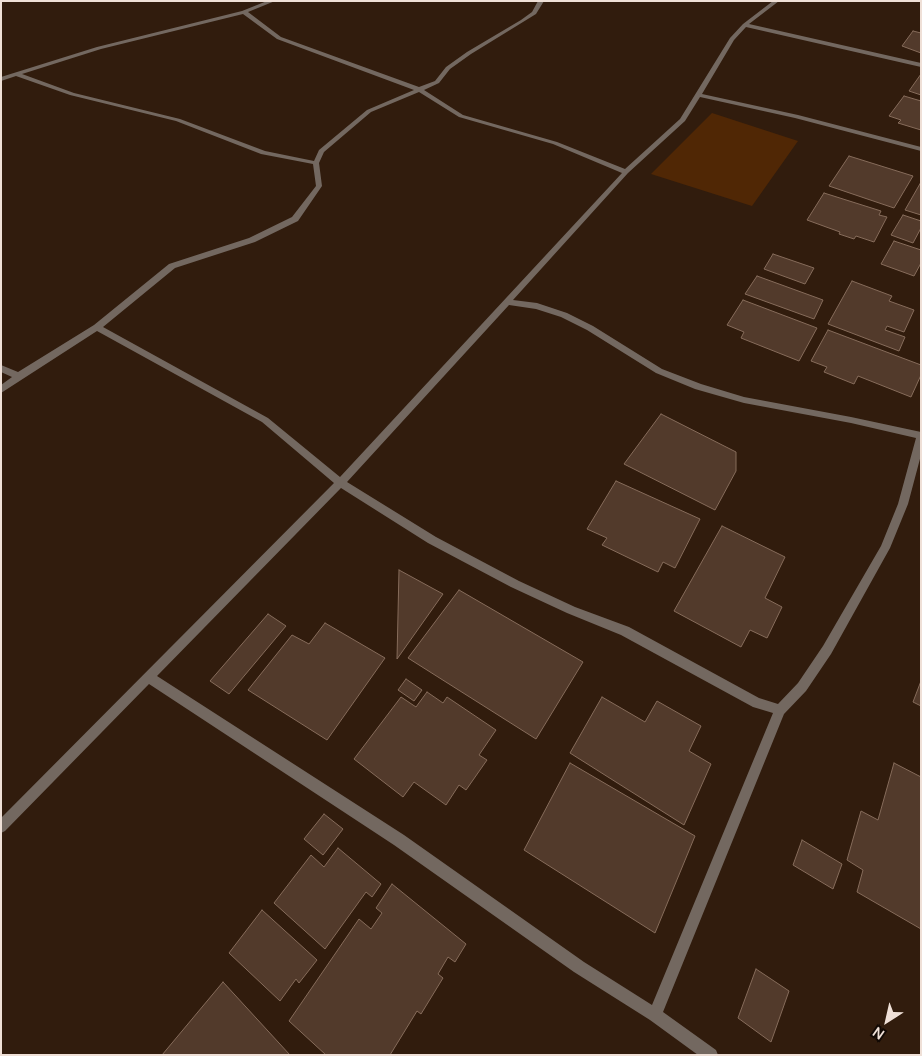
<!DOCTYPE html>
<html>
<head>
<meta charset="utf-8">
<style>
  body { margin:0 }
  #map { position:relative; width:922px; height:1056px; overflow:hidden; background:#311c0d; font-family:Manrope,sans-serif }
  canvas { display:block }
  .frame { position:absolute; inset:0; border:2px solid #efe0d7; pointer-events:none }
  .north { position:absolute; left:862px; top:996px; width:50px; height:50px; -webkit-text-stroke:4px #120904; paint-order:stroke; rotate:215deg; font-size:14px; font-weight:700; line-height:20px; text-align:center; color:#efe0d7 }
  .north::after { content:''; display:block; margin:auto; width:18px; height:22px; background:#efe0d7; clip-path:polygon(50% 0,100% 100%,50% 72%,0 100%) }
</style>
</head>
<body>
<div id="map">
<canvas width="922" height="1056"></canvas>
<div class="frame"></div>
<div class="north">N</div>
</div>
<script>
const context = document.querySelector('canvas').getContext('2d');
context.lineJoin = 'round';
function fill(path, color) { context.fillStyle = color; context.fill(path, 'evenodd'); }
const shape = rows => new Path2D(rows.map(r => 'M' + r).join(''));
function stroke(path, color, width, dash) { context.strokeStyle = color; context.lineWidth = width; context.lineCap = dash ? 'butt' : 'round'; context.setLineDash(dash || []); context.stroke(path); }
const green = shape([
  [712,113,798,141,752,206,651,174]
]);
const building = shape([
  [913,31,921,33,921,53,902,46,913,31],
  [921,74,921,95,909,91,921,74],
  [904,96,921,101,921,130,898,123,901,120,889,116,904,96],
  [849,156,913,176,894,208,829,186,849,156],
  [921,182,921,215,905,210,921,182],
  [824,193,881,211,879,215,887,217,874,242,856,236,854,239,839,234,840,232,807,220,824,193],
  [903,215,921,221,921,228,913,243,891,235,903,215],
  [894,241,921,250,921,263,914,276,881,264,894,241],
  [773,254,814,268,805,284,764,269,773,254],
  [757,276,823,300,814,319,745,294,757,276],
  [852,281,892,296,889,301,914,310,904,332,887,326,885,330,905,337,899,351,828,324,852,281],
  [743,300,817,328,799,361,741,338,744,332,727,325,743,300],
  [828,330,921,365,921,375,911,397,858,376,854,384,824,372,827,367,811,361,828,330],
  [661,414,736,452,736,471,715,510,624,464,661,414],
  [616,481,700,519,675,568,663,562,658,572,602,545,607,538,587,529,616,481],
  [722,526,785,557,765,598,782,607,767,638,750,630,741,647,674,611,722,526],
  [399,570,443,594,397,659,399,570],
  [459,590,583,662,536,739,408,658,459,590],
  [268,614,286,626,229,694,210,681,268,614],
  [325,623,385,658,327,740,248,690,292,635,309,644,325,623],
  [406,679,422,690,414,701,398,690,406,679],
  [921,681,921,706,913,702,921,681],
  [427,692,443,703,447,697,496,730,479,755,487,760,466,790,459,785,446,805,414,782,403,797,354,759,401,697,416,707,427,692],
  [602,697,645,722,657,701,701,726,689,751,711,764,684,825,570,753,602,697],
  [570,763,695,836,655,933,524,850,570,763],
  [894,763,921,777,921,929,857,892,863,870,847,860,861,811,878,820,894,763],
  [324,814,343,829,323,855,304,839,324,814],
  [802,840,842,864,833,889,793,865,802,840],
  [338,848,381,884,372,897,366,892,325,949,274,903,311,855,324,867,338,848],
  [392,884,466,944,455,962,448,957,438,974,443,978,421,1014,417,1011,390,1055,326,1055,289,1021,359,919,371,929,382,913,376,908,392,884],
  [262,910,317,960,299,983,296,979,280,1001,229,953,262,910],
  [756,969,789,991,771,1042,738,1018,756,969],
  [223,982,290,1055,162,1055,223,982]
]);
const street = shape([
  [267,1,275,1,248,12,281,37,419,87,435,81,446,67,467,52,521,20,532,12,538,1,544,1,536,14,471,54,450,69,439,83,424,90,463,115,557,142,625,169,680,119,730,38,743,24,773,1,779,1,749,24,921,63,921,67,746,27,734,40,702,94,798,115,921,147,921,151,795,118,700,97,685,121,628,173,513,300,537,303,567,313,593,326,662,369,701,384,744,397,851,417,921,432,921,455,908,504,890,548,831,654,806,691,784,714,663,1012,716,1050,718,1055,698,1055,650,1020,574,972,394,845,149,684,5,831,1,833,1,818,334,483,262,422,97,331,1,393,1,385,12,377,1,372,1,365,18,372,94,325,169,264,249,238,292,217,316,186,313,164,261,154,176,121,70,95,16,76,1,81,1,77,97,47,242,11,267,1],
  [243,14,277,39,414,90,367,110,319,150,314,161,265,151,180,119,74,93,22,74,101,49,243,14],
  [419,92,459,117,553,144,622,173,340,477,268,418,103,327,175,268,255,242,298,221,322,186,319,163,324,152,371,112,419,92],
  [509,305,536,309,561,317,587,330,656,373,695,389,744,403,851,423,916,438,898,504,881,546,823,646,798,683,778,704,759,698,629,627,575,607,519,581,436,537,347,482,509,305],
  [341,488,428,543,511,587,567,613,621,635,753,707,773,713,652,1005,584,962,404,835,157,676,341,488]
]);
fill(green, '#502705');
fill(building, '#523a2b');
stroke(building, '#866c5b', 1);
fill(street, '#736860');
</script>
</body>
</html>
